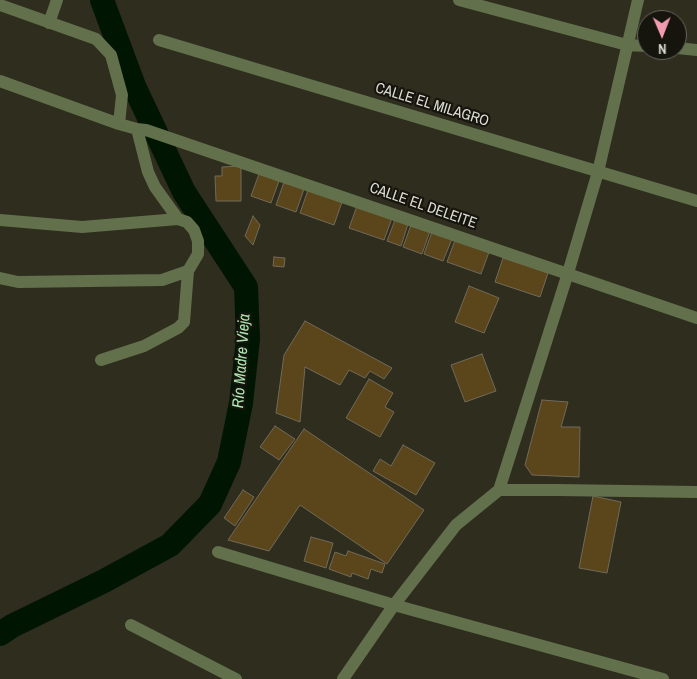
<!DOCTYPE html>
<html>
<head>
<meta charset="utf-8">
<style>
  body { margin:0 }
  #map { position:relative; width:697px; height:679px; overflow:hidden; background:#2e2d1e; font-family:"Archivo Narrow",sans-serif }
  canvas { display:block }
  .north { position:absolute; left:637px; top:10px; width:50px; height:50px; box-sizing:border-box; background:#15150e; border:1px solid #65655c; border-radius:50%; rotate:179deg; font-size:14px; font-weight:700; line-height:20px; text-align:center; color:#dcdcd2 }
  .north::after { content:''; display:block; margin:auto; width:18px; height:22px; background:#f19ab2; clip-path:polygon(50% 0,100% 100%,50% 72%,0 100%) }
</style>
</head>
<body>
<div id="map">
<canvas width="697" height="679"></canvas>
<div class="north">N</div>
</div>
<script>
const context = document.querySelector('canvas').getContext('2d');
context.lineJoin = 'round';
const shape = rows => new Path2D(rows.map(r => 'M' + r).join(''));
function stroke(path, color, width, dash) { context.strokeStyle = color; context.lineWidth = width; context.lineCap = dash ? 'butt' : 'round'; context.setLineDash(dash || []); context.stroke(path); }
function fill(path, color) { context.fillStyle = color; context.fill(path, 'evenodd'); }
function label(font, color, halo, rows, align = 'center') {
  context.font = font + ' "Archivo Narrow",sans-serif'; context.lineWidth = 4.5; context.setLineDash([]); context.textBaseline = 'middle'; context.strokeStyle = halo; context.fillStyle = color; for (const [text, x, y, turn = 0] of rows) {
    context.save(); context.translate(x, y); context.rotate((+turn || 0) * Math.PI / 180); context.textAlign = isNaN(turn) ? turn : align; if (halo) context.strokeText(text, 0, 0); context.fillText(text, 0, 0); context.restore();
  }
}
const river = shape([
  [0,634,12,626,104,581,170,545,210,504,229,462,241,403,248,339,246,287,184,192,134,86,102,0]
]);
const building = shape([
  [241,166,241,201,216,201,215,176,222,176,222,167,241,166],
  [259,174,279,181,271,203,251,196,259,174],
  [284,182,304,189,296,212,276,205,284,182],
  [308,190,342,202,334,225,300,213,308,190],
  [357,206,392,218,384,240,349,228,357,206],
  [253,216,260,225,253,245,245,236,253,216],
  [395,220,408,224,401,246,387,241,395,220],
  [411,225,430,231,422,254,403,247,411,225],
  [432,232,452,239,443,261,424,254,432,232],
  [455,240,489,252,481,274,447,262,455,240],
  [274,257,285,258,284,267,273,266,274,257],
  [503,258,548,273,540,297,495,282,503,258],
  [469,286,499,298,484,333,455,322,469,286],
  [305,321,392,368,384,379,370,371,365,378,349,370,340,385,305,367,300,422,276,413,284,355,305,321],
  [482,354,496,391,465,402,451,365,482,354],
  [369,379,393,393,385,407,394,412,380,437,346,418,369,379],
  [542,400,568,402,561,427,580,427,579,477,532,475,525,465,542,400],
  [275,426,295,439,279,460,260,447,275,426],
  [304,429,424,510,387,564,300,505,269,551,228,540,304,429],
  [403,445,435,463,416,495,373,471,380,459,391,466,403,445],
  [243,490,254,497,235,526,224,518,243,490],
  [593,496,621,502,607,573,579,568,593,496],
  [311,537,333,543,326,568,304,561,311,537],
  [348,551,385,564,382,573,371,569,368,579,352,573,351,577,329,569,335,552,346,556,348,551]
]);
const minor = shape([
  [459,0,627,45,647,46],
  [0,5,96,39,111,55,122,95,119,124],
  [49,23,57,0],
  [159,40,697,201],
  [677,48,697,50],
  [0,81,119,124,137,129,146,130,697,318],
  [0,220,82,227,178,219],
  [0,278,18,282,162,280,188,271,198,254,198,241,194,230,187,222,178,219,155,187,148,172,137,129],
  [101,360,144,346,178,328,184,322,188,271],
  [499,490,558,490,697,492],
  [218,552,394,605,663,679],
  [131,625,236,679],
  [343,679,394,605,456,525,499,490,568,273,598,172,638,0]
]);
const streetNames = [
  ["CALLE EL MILAGRO",432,105,17],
  ["CALLE EL DELEITE",423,206,19]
];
const waterNames = [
  ["Río Madre Vieja",242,361,-86]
];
stroke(river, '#001602', 24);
fill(building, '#5a461a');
stroke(building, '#726a5a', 1);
stroke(minor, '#62704c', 12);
label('15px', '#dcdcd2', '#15150e', streetNames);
label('italic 16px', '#ace7b0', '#15150e', waterNames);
</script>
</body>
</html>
